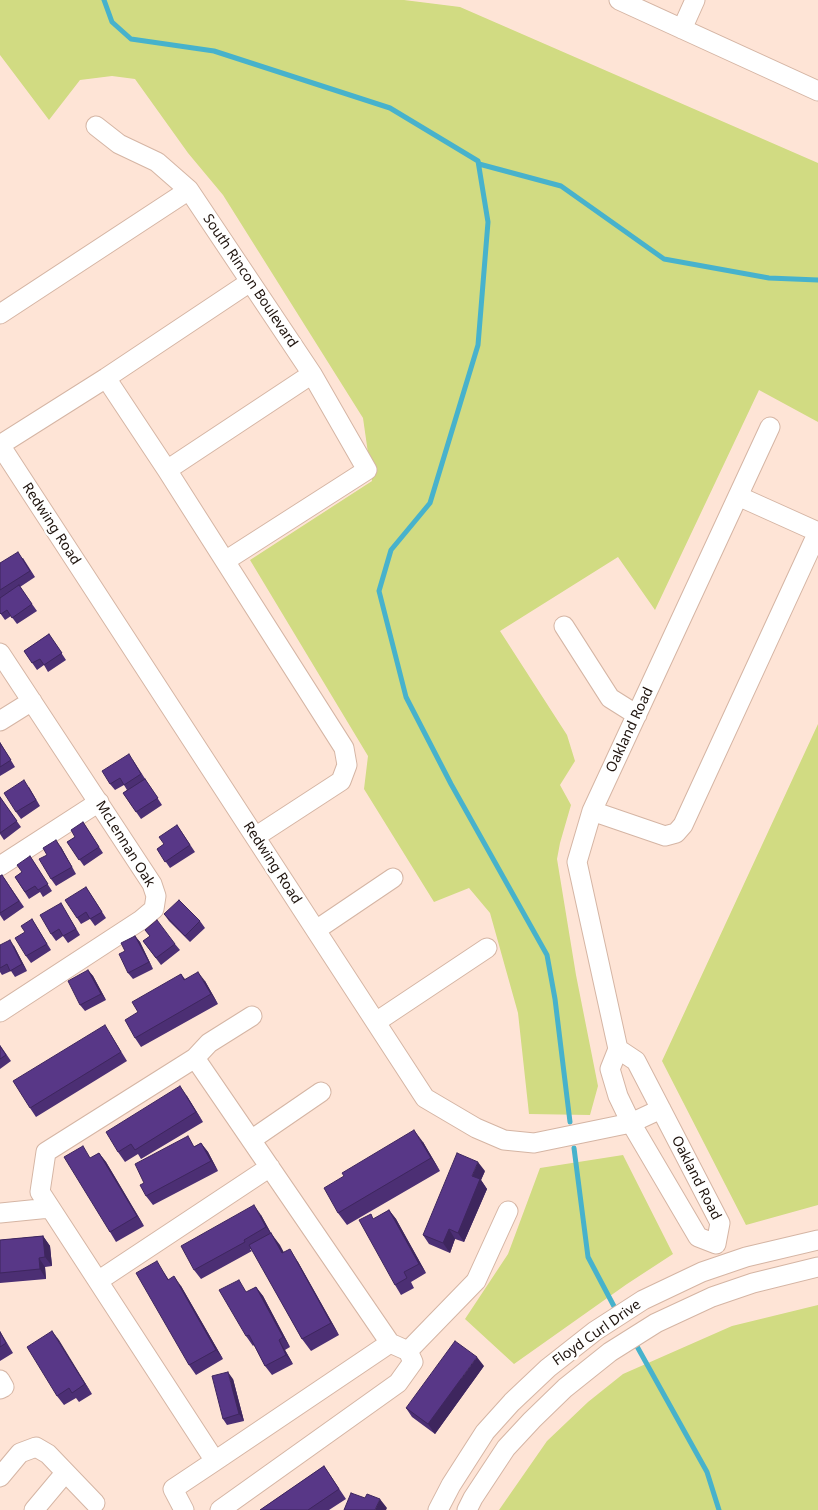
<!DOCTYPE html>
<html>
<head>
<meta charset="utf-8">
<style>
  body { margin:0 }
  canvas { display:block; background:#fee4d6 }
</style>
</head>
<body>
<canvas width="818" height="1510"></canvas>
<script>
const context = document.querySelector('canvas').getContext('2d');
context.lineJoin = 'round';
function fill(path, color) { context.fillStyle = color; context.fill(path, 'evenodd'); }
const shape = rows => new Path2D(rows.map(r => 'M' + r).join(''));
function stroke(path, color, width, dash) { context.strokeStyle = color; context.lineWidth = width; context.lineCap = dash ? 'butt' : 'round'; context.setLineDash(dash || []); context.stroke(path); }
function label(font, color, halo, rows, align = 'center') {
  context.font = font + ' "Noto Sans",sans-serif'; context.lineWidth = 5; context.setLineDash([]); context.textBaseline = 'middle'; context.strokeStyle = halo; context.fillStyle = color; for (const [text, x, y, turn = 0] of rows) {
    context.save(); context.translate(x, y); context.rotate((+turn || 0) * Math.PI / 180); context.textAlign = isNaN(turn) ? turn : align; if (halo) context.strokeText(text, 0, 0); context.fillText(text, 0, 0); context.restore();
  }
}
const green = shape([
  [0,0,404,0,460,7,818,163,818,422,759,390,655,610,618,557,500,631,567,735,575,761,560,785,571,805,560,843,557,859,576,975,598,1086,590,1115,529,1114,518,1013,490,913,469,888,434,902,364,789,368,756,250,560,372,481,363,418,223,195,188,153,135,79,112,76,80,80,49,120,0,55],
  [818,724,818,1205,746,1225,662,1061],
  [623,1155,673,1254,627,1284,514,1364,465,1319,508,1254,540,1168],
  [818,1305,818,1510,499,1510,547,1441,588,1402,623,1374,732,1326]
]);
const stream = shape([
  [104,0,112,22,131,39,214,51,390,108,478,161,479,164,561,186,664,259,769,278,818,280],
  [478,161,488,222,478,345,430,503,391,550,379,591,406,697,451,784,547,955,555,999,570,1122],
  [574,1148,588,1257,617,1312],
  [634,1341,707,1472,719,1510]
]);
const minor = shape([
  [619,0,818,91],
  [682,29,695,0],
  [96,126,119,144,157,162,189,190,312,374,367,470,225,561],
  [0,314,189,190],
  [106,378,167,470,344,748,347,765,341,781,255,837],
  [0,445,425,1098,476,1128,504,1140,534,1143,631,1123,661,1109],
  [0,445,106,378,250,282],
  [167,470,312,374],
  [564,626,610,698,637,715],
  [0,653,152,884,156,896,154,909,141,920,0,1012],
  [0,721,32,701],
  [592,811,665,836,676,833,683,825,818,532,738,496],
  [0,866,99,802],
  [316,930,393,878],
  [376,1022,487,948],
  [618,1049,636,1061,720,1223,716,1244],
  [195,1058,209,1043,252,1016],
  [251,1140,321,1092],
  [0,1213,50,1208],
  [716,1244,698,1237,631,1123,618,1096,610,1069,618,1049,577,862,592,811,770,427],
  [98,1281,270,1167],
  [408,1351,476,1281,508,1211],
  [0,1380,4,1387,0,1389],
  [0,1477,20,1453,36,1447,48,1454,95,1503],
  [34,1510,65,1473],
  [184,1510,173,1489,215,1461,390,1343,195,1058,46,1152,40,1192,215,1461],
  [220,1510,398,1383,413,1362,408,1351,390,1343],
  [438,1510,451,1485,485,1432,512,1402,548,1368,595,1331,643,1300,702,1272,746,1257,818,1240],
  [467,1510,473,1498,506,1448,532,1420,565,1388,610,1352,656,1323,712,1297,753,1283,818,1267]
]);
const wall = shape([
  [23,558,35,577,20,587,37,611,17,624,11,616,5,620,0,613,0,563],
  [49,634,66,660,48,672,44,665,37,670,24,651],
  [0,742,15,767,0,776],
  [133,760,162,805,141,819,123,793,127,790,124,785,115,790,110,784],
  [29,787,40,806,21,819,16,812],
  [0,797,21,827,4,840,0,834],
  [83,822,103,853,84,866,67,842,75,837],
  [177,825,195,852,170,868,157,849,164,844],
  [61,847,76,874,56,886,51,879],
  [30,856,52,891,43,897,40,892,29,899,15,877,22,872],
  [2,875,24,907,4,921,0,915,0,876],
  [86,887,106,918,95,926,90,919,81,924,77,918],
  [65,910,80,935,68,943,63,936,56,941,51,934],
  [164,914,200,921,205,928,190,942,169,921],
  [32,919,51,950,31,963,26,956,25,932],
  [145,930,175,944,180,950,161,965,143,941,150,936],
  [135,936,140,942,153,969,133,979,128,973,125,951],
  [0,945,14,946,27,971,15,977,11,971,2,975,0,972],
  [88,970,93,976,106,1000,85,1011,80,1005],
  [181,974,185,979,205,981,218,1004,141,1047,135,1038,138,1012],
  [111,1035,127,1061,36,1117,30,1108],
  [0,1045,11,1061,0,1069],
  [187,1096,203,1122,141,1159,138,1154,125,1162,118,1152],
  [423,1142,440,1171,347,1225,338,1213,344,1176],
  [201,1143,208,1152,218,1171,153,1205,146,1196,144,1183,195,1146],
  [99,1153,106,1162,144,1226,116,1242,110,1232,91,1158],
  [485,1171,481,1180,487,1189,464,1242,455,1239,450,1253,429,1244,423,1235],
  [389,1210,396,1219,426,1273,411,1282,414,1288,401,1295,395,1285,374,1219],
  [261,1215,271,1233,284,1253,298,1262,339,1335,311,1351,302,1339,252,1249,250,1249,252,1251,201,1279,194,1270],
  [43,1236,50,1246,52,1266,45,1267,46,1279,0,1283,0,1240],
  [163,1271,169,1280,181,1286,223,1359,196,1375,189,1365],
  [256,1287,263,1296,290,1347,285,1350,293,1364,272,1375,265,1366,254,1345,253,1346,246,1336,247,1292],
  [0,1331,13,1353,0,1361],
  [52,1331,92,1394,79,1402,76,1398,64,1405,57,1396],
  [484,1366,435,1434,412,1417,406,1408],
  [233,1379,244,1421,227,1425,223,1419],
  [324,1466,346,1499,329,1510,260,1510]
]);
const shadedWall = shape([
  [56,840,61,847,76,874,72,867],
  [135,936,140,942,153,969,149,962],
  [10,940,14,946,27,971,22,964],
  [88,970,93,976,106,1000,101,994],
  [198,972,205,981,218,1004,211,994],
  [180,1086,187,1096,203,1122,196,1112],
  [414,1130,423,1142,440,1171,431,1158],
  [201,1143,208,1152,218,1171,211,1161],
  [99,1153,106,1162,144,1226,137,1216],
  [478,1162,485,1171,481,1180,487,1189,464,1242,458,1233,472,1176],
  [254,1205,261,1215,273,1237,266,1227],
  [389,1210,396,1219,426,1273,419,1264],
  [449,1229,455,1239,450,1253,443,1243],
  [271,1233,280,1245,291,1266,282,1253],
  [43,1236,50,1246,52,1266,45,1257],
  [290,1249,298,1262,339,1335,331,1323],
  [39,1258,45,1267,46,1279,40,1269],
  [174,1276,181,1286,223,1359,216,1350],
  [256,1287,263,1296,290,1347,283,1337],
  [52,1331,59,1340,92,1394,85,1384],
  [279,1340,285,1350,293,1364,286,1355],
  [477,1357,484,1366,435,1434,428,1424],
  [228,1372,233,1379,244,1421,239,1414],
  [380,1499,387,1508,386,1510,375,1510]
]);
const building = shape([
  [18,552,30,571,0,590,0,563,18,552],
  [19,585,32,604,12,618,7,610,1,614,0,613,0,598,19,585],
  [49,634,62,653,44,665,40,659,32,663,24,651,49,634],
  [0,743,11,760,0,767,0,743],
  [129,754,141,774,124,785,120,778,110,784,102,771,129,754],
  [145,779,158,798,136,812,123,793,145,779],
  [24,780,36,800,16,812,4,793,24,780],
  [0,797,17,821,0,833,0,797],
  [83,822,99,847,79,860,67,842,75,837,71,830,83,822],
  [177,825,190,845,165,862,157,849,164,844,159,837,177,825],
  [56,840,72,867,51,879,39,859,47,855,43,848,56,840],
  [30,856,48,884,38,890,35,886,25,892,15,877,22,872,17,865,30,856],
  [2,875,19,901,0,913,0,876,2,875],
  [86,887,102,912,90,919,86,912,77,918,65,900,86,887],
  [179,900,200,921,185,936,164,914,179,900],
  [61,903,76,929,63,936,59,929,51,934,40,915,61,903],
  [32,919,47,944,26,956,15,938,25,932,21,926,32,919],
  [157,920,175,944,156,958,143,941,150,936,145,930,157,920],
  [135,936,149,962,128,973,119,954,125,951,121,943,135,936],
  [10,940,22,964,10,971,7,964,0,968,0,945,10,940],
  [88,970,101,994,80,1005,68,981,88,970],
  [198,972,211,994,135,1038,125,1020,138,1012,132,1002,181,974,184,980,198,972],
  [105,1025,121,1052,30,1108,13,1081,105,1025],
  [0,1046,6,1055,0,1059,0,1046],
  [180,1086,196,1112,135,1150,131,1144,118,1152,106,1132,180,1086],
  [414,1130,431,1158,338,1213,324,1188,344,1176,342,1173,414,1130],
  [188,1136,194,1147,201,1143,211,1161,146,1196,140,1185,144,1183,135,1164,188,1136],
  [83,1146,90,1158,99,1153,137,1216,110,1232,64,1157,83,1146],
  [457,1153,478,1162,472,1176,480,1179,458,1233,449,1229,443,1243,423,1235,457,1153],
  [254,1205,266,1227,244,1240,245,1242,194,1270,181,1246,254,1205],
  [389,1210,419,1264,404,1272,407,1278,395,1285,359,1220,371,1214,373,1219,389,1210],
  [271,1233,282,1253,290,1249,331,1323,302,1339,249,1245,271,1233],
  [43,1236,45,1257,39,1258,40,1269,0,1273,0,1240,43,1236],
  [157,1261,168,1280,174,1276,216,1350,189,1365,136,1273,157,1261],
  [239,1280,246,1292,256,1287,283,1337,279,1340,286,1355,265,1366,249,1335,246,1336,219,1290,239,1280],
  [52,1331,85,1384,72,1393,69,1388,57,1396,27,1347,52,1331],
  [0,1332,6,1343,0,1347,0,1332],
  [455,1341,477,1357,428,1424,406,1408,455,1341],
  [228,1372,239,1414,223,1419,212,1376,228,1372],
  [324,1466,339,1489,308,1510,260,1510,324,1466],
  [351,1493,365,1498,367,1494,380,1499,375,1510,344,1510,351,1493]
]);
const streetNames = [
  ["South Rincon Boulevard",250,281,56],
  ["Redwing Road",51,524,57],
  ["Oakland Road",630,730,-65],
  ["McLennan Oak",125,844,58],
  ["Redwing Road",272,863,57],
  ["Oakland Road",696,1178,63],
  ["Floyd Curl Drive",597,1333,-35]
];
fill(green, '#d1db82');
stroke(stream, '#47b2cc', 5);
stroke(minor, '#d5b5a4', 21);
stroke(minor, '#fff', 19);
fill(wall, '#4c2f74');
fill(shadedWall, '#3e265e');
fill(building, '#583787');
stroke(building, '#3e265e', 1);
label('14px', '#1e130d', '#fff', streetNames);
</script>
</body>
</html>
